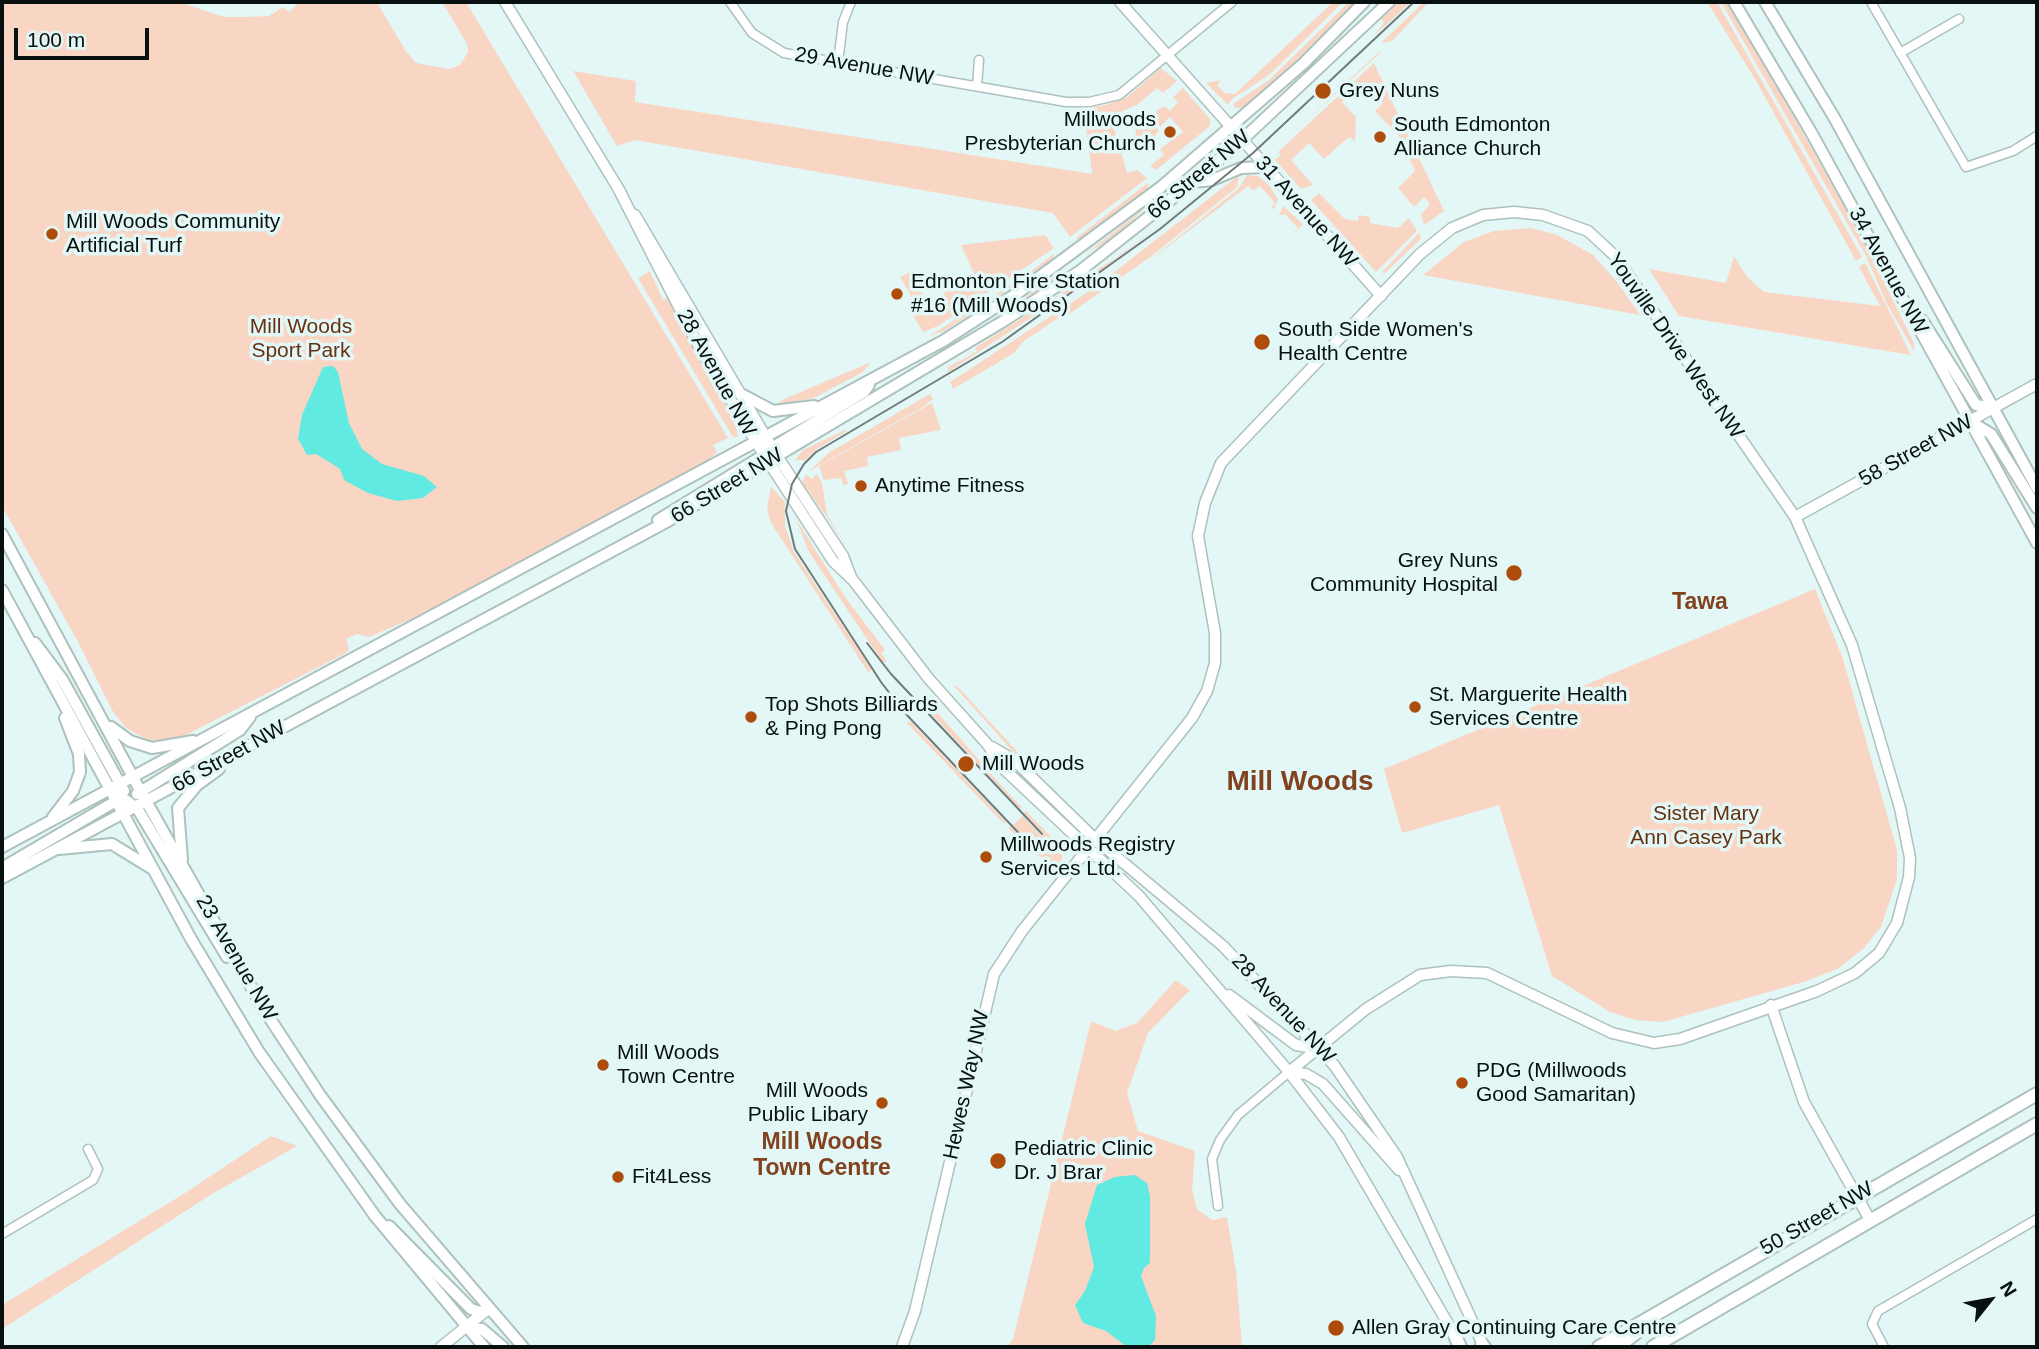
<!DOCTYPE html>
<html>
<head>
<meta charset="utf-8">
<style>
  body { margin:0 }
  #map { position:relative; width:2039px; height:1349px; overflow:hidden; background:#e3f8f6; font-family:Helvetica,sans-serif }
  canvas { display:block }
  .frame { position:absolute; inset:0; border:4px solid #091010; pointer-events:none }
  .north { position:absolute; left:1955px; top:1265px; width:70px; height:70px; -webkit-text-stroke:5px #e3f8f6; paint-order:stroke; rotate:59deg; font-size:19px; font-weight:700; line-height:28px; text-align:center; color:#091010 }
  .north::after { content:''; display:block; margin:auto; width:24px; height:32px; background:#091010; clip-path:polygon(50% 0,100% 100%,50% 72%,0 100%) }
  .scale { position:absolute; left:14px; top:28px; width:135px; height:32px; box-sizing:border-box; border:4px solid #091010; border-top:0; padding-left:9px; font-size:21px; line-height:24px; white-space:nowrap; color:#091010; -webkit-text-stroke:5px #e3f8f6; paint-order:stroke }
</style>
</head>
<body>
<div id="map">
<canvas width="2039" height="1349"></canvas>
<div class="frame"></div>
<div class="north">N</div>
<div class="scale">100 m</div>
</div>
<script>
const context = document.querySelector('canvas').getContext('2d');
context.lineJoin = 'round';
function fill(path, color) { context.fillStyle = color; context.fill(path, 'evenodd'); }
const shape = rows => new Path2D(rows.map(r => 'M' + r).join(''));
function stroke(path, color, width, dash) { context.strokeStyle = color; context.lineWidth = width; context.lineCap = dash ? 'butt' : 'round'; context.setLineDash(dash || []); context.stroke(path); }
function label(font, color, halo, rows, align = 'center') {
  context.font = font + ' Helvetica,sans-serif'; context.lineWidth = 7; context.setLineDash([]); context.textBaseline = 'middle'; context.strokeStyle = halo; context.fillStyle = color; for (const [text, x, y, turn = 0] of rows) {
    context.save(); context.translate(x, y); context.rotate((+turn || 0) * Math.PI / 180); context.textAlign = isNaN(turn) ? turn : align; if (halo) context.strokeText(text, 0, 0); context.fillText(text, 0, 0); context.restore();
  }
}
const green = shape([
  [2,2,179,2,224,17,242,17,269,16,283,7,289,12,300,2,377,2,405,50,416,63,449,69,460,65,468,52,467,44,442,2,466,2,728,438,713,445,717,452,705,463,416,617,369,637,357,634,346,639,349,650,346,653,184,736,152,741,136,734,125,727,112,710,77,640,2,506],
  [1333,2,1343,2,1269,75,1232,99,1228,105,1206,83,1221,80,1217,85,1224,93,1235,94],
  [1349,2,1355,2,1288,69,1243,108,1236,108,1233,104,1269,80],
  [1398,2,1411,2,1374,36,1384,22,1381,19],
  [1424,2,1429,2,1392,41,1381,43],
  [1707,2,1717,2,1862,257,1856,261,1755,79],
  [1721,2,1727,2,1746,33,1863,239,1914,343,1914,351,1887,304,1866,256],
  [1380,51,1381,52,1277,147],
  [1374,63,1444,211,1424,225,1421,215,1430,204,1424,197,1414,207,1398,188,1415,171,1399,136,1375,111,1383,103,1368,86,1358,86,1342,102,1356,117,1355,141,1349,137,1324,159,1309,143,1291,160,1313,185,1301,189,1275,160,1281,155,1278,152],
  [1161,68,1177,81,1163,93,1157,88,1137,105,1118,113,1121,122,1113,125,1127,173,1137,170,1147,178,1070,237,1053,213,635,140,617,146,573,71,636,81,635,102,1092,174,1084,108,1106,105,1127,97],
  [1183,88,1210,119,1210,126,1156,170,1150,166,1164,155,1160,149,1183,132,1170,117,1160,127,1151,115,1164,106,1170,111,1178,102,1173,97],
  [1154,122,1159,131,1149,142,1137,146,1135,126,1140,123,1144,129],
  [1239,175,1237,187,1153,255,1068,315,1057,319,1024,341,1014,353,953,389,950,382,1094,288],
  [1247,175,1258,176,1269,185,1278,199,1274,209,1271,208,1275,203,1260,186,1253,191,1248,186,1145,264,1238,189],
  [1149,182,1147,189,1091,232,1082,239,1075,239],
  [1213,185,1084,283,948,372,948,367,967,357,977,351,975,348,1117,257],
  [1319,193,1345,219,1358,221,1359,215,1370,217,1370,223,1398,228,1409,218,1417,231,1376,272,1311,200],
  [1283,206,1303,224,1294,234,1298,228,1285,214,1279,216],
  [1142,211,1112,239,1087,253,1142,210],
  [1531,228,1557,235,1593,255,1617,282,1640,315,1423,275,1464,242,1494,231],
  [1419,233,1421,239,1384,274,1382,272],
  [1045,235,1054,248,938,326,923,332,910,310,917,306,900,277,910,272,927,303,938,298,941,303,946,301,943,294,974,273,961,245],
  [1055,253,1051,261,1000,295,944,331,929,336,1022,278],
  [1734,256,1747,277,1764,292,1880,306,1859,267,1865,263,1911,355,1679,316,1649,269,1726,283],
  [1065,269,1052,283,1019,304,1036,288],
  [650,271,663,300,669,297,736,425,738,437,733,437,638,278],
  [871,362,863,372,814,398,778,405,782,400],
  [930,394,933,399,923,407,809,471,830,452],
  [932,403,941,430,899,438,901,450,867,457,868,466,844,471,848,484,843,485,841,478,824,480,819,466],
  [845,430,847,431,817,449,805,460,795,460,803,450],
  [817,474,822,483,827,515,847,546,802,482,806,475,812,479],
  [771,487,785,502,785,526,794,552,872,670,868,672,771,523,767,509],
  [796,519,845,597,885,650,881,653,887,661,883,663,809,552],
  [1815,589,1843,659,1897,850,1897,879,1881,927,1864,948,1839,968,1807,981,1663,1022,1635,1020,1610,1012,1552,976,1499,805,1402,833,1384,769],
  [953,685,958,687,1069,808,1019,758],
  [929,703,1008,793,1022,807,1020,809,925,707],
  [910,721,1006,822,1004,824,907,723],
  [1026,811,1062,848,1062,859,1055,870,1008,828,1010,826,1030,847,1032,845,1013,825,1023,816,1041,836,1044,834,1024,813],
  [1176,980,1190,990,1148,1033,1127,1093,1138,1131,1195,1151,1192,1189,1197,1209,1212,1220,1227,1217,1236,1271,1242,1347,1007,1347,1013,1339,1091,1021,1115,1031,1137,1023],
  [271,1136,297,1146,212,1194,2,1329,2,1305,185,1193]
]);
const water = shape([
  [333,366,338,372,349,423,362,449,382,464,424,476,437,487,423,498,397,501,368,493,344,480,340,469,331,463,316,454,307,455,298,439,302,415,323,367],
  [1135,1175,1147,1183,1150,1196,1150,1263,1144,1268,1141,1276,1156,1316,1155,1340,1148,1347,1127,1347,1106,1331,1083,1323,1075,1305,1085,1291,1094,1267,1085,1224,1097,1185,1115,1177]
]);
const minor = shape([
  [730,2,752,33,784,53,1066,102,1089,102,1119,95,1232,2],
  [1871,2,1966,167,2013,151,2037,136],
  [1900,53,1959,19],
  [838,63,843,22,851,2],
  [977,86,979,60],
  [1218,1206,1212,1159,1220,1140,1238,1115,1289,1072],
  [2,1234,93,1180,98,1169,88,1149],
  [1884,1347,1872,1324,1878,1311,2037,1219]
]);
const tertiary = shape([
  [505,2,621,193],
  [1120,2,1381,296],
  [619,190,703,354,764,455,833,561,853,580,929,679,988,745,1004,769,1139,896,1289,1072,1339,1137,1457,1339],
  [635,215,777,456,843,556,851,577],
  [1795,517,2037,384],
  [992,747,1014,760,1094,838,1223,946,1334,1065,1397,1157,1484,1347],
  [1229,995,1296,1045,1319,1049],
  [1771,1005,1804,1102,1870,1220],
  [1289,1072,1306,1074,1323,1084,1399,1170],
  [441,1347,487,1310],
  [902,1347,915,1311,994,974,1022,931,1192,718,1207,691,1215,663,1215,633,1198,536,1205,503,1221,463,1420,254,1452,228,1483,215,1514,212,1543,215,1588,231,1615,256,1795,517,1852,645,1900,808,1910,858,1909,877,1897,923,1879,953,1855,973,1817,991,1680,1039,1654,1043,1612,1033,1487,973,1451,971,1420,975,1366,1009,1289,1072]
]);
const secondary = shape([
  [1734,2,1811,132,2037,543],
  [1765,2,1835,119,2037,488],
  [1193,182,1212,180,1241,168,1266,167],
  [1922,320,1976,405,1994,408],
  [739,393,773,411,814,406],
  [1973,423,1991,434,2037,508],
  [769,456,775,446,864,392,869,385],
  [658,520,764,455,770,447,766,438],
  [2,534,141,792,263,1008,320,1095,400,1204,523,1347],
  [2,590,191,939,259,1052,375,1216,484,1347],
  [35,643,62,679,124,791],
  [111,727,130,741,152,748,193,741],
  [112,791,137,808,227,957],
  [137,794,240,730,250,717],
  [53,817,73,791,80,772,79,754,65,718],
  [2,847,943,341,1019,292,1161,187,1304,63,1364,2],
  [59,849,112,844,151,868],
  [182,860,178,808,197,785,219,769],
  [2,872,7,865,121,798],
  [2,878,668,521,1002,322,1080,271,1193,182,1242,140,1389,2],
  [389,1226,471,1309,480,1312,488,1309],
  [467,1328,482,1329,503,1347]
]);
const primary = shape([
  [1454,1333,1460,1347],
  [1482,1345,1484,1347],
  [1599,1347,2037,1094],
  [1618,1347,1638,1331],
  [1653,1347,2037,1124]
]);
const tram = shape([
  [867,643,891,674,1042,834],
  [1031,846,904,712,881,682,795,549,786,511,792,484,804,464,816,452,1002,342,1160,229,1253,153,1414,2]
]);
const markers = [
  [1323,91,9,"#ae4d0b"],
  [1170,132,7,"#ae4d0b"],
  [1380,137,7,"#ae4d0b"],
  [52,234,7,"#ae4d0b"],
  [897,294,7,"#ae4d0b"],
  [1262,342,9,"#ae4d0b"],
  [861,486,7,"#ae4d0b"],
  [1514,573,9,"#ae4d0b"],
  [1415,707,7,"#ae4d0b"],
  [751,717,7,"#ae4d0b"],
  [966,764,9,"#ae4d0b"],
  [986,857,7,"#ae4d0b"],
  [603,1065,7,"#ae4d0b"],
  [1462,1083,7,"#ae4d0b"],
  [882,1103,7,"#ae4d0b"],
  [998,1161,9,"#ae4d0b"],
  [618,1177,7,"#ae4d0b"],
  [1336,1328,9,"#ae4d0b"]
];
const streetNames = [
  ["29 Avenue NW",864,67,10],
  ["66 Street NW",1199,175,-40],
  ["31 Avenue NW",1306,212,48],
  ["34 Avenue NW",1888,271,61],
  ["Youville Drive West NW",1675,346,55],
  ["28 Avenue NW",716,373,61],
  ["58 Street NW",1916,451,-29],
  ["66 Street NW",727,486,-31],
  ["66 Street NW",229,757,-29],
  ["23 Avenue NW",236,958,60],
  ["28 Avenue NW",1283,1009,47],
  ["Hewes Way NW",967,1085,-78],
  ["50 Street NW",1817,1219,-30]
];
const poiNames = [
  ["Grey Nuns",1339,91],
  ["Millwoods",1156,120,"right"],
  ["Presbyterian Church",1156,144,"right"],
  ["South Edmonton",1394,125],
  ["Alliance Church",1394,149],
  ["Mill Woods Community",66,222],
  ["Artificial Turf",66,246],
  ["Edmonton Fire Station",911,282],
  ["#16 (Mill Woods)",911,306],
  ["South Side Women's",1278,330],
  ["Health Centre",1278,354],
  ["Anytime Fitness",875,486],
  ["Grey Nuns",1498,561,"right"],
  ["Community Hospital",1498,585,"right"],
  ["St. Marguerite Health",1429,695],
  ["Services Centre",1429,719],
  ["Top Shots Billiards",765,705],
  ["& Ping Pong",765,729],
  ["Mill Woods",982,764],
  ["Millwoods Registry",1000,845],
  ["Services Ltd.",1000,869],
  ["Mill Woods",617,1053],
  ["Town Centre",617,1077],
  ["PDG (Millwoods",1476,1071],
  ["Good Samaritan)",1476,1095],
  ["Mill Woods",868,1091,"right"],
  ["Public Libary",868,1115,"right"],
  ["Pediatric Clinic",1014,1149],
  ["Dr. J Brar",1014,1173],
  ["Fit4Less",632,1177],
  ["Allen Gray Continuing Care Centre",1352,1328]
];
const parkNames = [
  ["Mill Woods",301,327],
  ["Sport Park",301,351],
  ["Sister Mary",1706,814],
  ["Ann Casey Park",1706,838]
];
const neighbourhoodNames = [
  ["Tawa",1700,603],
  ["Mill Woods",822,1143],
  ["Town Centre",822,1169]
];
const districtNames = [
  ["Mill Woods",1300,782]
];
fill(green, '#f9d5c4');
fill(water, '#61eae2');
stroke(minor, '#adc1bf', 11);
stroke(tertiary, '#adc1bf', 13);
stroke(secondary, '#adc1bf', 14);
stroke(primary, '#adc1bf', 16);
stroke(minor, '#fff', 8);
stroke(tertiary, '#fff', 10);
stroke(secondary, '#fff', 10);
stroke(primary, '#fff', 12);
stroke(tram, '#6e7c7b', 2);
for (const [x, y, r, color] of markers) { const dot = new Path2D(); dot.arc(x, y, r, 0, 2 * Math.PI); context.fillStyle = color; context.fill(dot); stroke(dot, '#e3f8f6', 2.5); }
label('21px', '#091010', '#e3f8f6', streetNames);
label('21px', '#091010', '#e3f8f6', poiNames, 'left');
label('21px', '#673010', '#e3f8f6', parkNames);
label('bold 23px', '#82421f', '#e3f8f6', neighbourhoodNames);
label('bold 28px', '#82421f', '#e3f8f6', districtNames);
</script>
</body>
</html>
